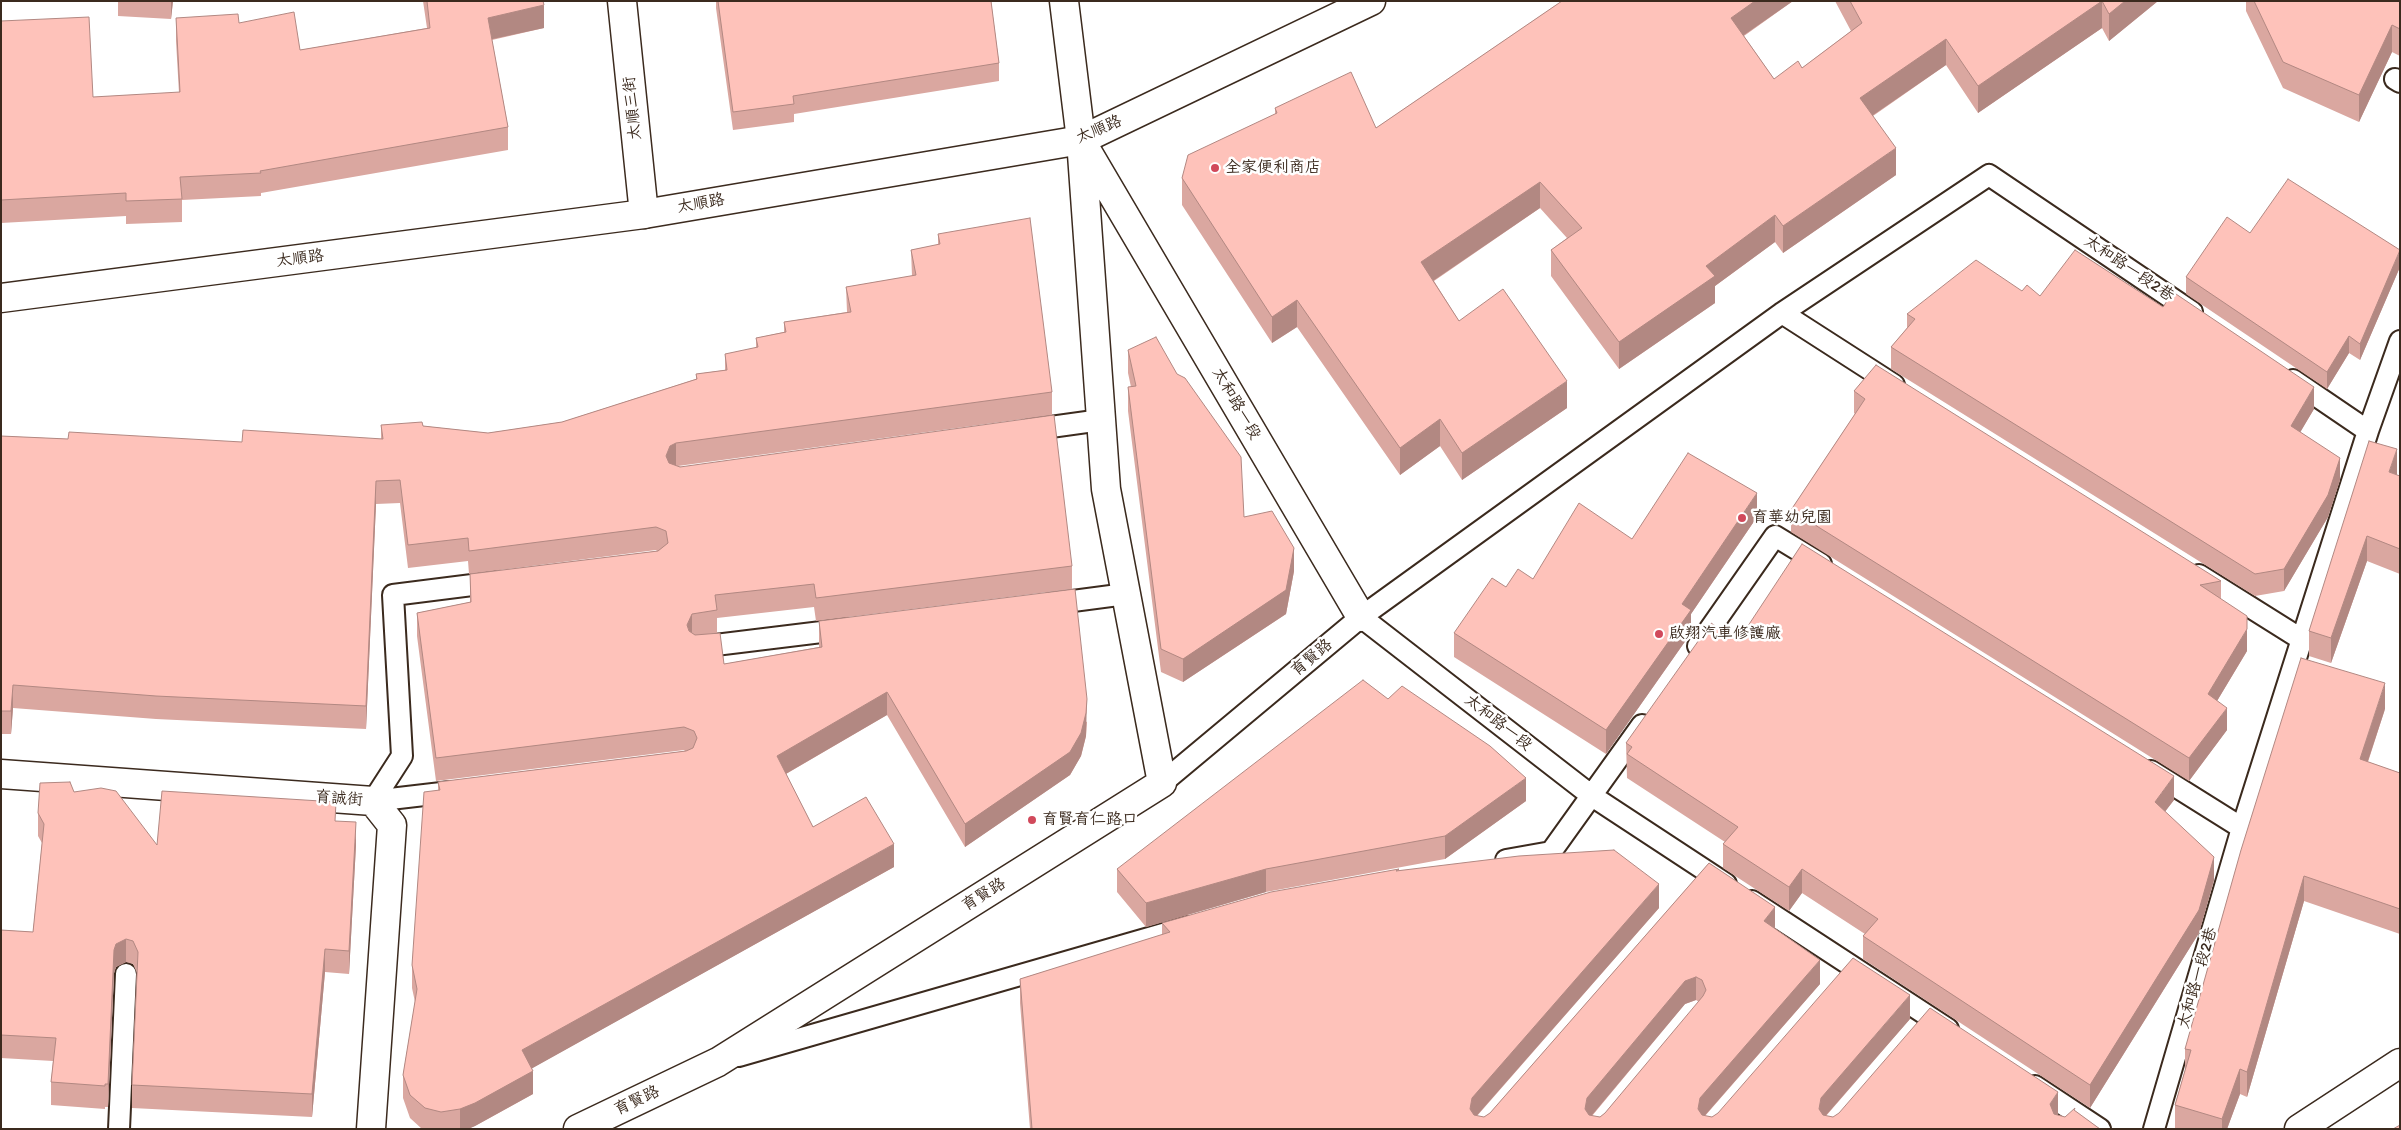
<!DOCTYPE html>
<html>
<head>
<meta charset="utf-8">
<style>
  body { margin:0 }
  #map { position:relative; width:2401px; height:1130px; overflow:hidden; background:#fff; font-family:Itim,sans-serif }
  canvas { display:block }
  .frame { position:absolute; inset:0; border:2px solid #3b2a1e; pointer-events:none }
</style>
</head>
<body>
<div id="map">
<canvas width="2401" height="1130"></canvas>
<div class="frame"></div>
</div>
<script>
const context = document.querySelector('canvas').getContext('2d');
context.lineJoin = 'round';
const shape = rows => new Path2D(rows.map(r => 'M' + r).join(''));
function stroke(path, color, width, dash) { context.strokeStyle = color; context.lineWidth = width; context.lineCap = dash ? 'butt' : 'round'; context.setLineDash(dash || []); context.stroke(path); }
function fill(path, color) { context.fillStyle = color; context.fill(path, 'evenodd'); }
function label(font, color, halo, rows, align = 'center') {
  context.font = font + ' Itim,"LXGW WenKai TC",sans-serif'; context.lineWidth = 5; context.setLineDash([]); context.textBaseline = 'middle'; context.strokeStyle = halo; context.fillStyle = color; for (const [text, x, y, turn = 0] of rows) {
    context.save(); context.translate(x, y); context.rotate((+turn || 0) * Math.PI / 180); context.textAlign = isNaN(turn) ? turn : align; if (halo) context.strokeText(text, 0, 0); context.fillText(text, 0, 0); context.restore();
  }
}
const lane = shape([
  [2395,79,2400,82],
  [1782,313,1894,385],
  [2293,380,2368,431],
  [1029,430,1101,420],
  [2199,575,2301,639],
  [1050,604,1126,594],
  [1361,617,1592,796,1726,884],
  [1698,646,1775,536,1821,564],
  [699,647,846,629],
  [2151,771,2242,828],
  [1162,783,1361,617,1782,313,1989,175,2192,312],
  [373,801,402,756,393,595,496,582],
  [373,801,450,792],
  [1506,860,1551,852,1642,725],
  [1752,901,1948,1029],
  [739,1056,1187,927],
  [2035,1086,2100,1129],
  [119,1129,126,974],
  [2154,1129,2242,828,2368,431,2400,341]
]);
const street = shape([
  [622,1,644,214],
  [1084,146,1361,617],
  [1,774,373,801,392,825,371,1129],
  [578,1129,718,1062,1162,783,1106,489,1081,140,1064,1],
  [2299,1129,2400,1063]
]);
const secondary = shape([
  [1,298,644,214,1081,140,1371,1]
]);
const wall = shape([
  [118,1,173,1,171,19,118,16],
  [423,1,543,1,544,28,492,40,508,127,508,150,261,193,261,196,182,200,182,222,126,224,126,216,1,223,1,21,93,97,179,93,176,41,176,18,239,23,300,50,427,28],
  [716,1,991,1,999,63,999,81,794,114,794,122,733,130,716,8],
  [1562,1,1793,1,1744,36,1774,79,1802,68,1851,31,1835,1,2158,1,2109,41,2102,28,1978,113,1946,65,1873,116,1896,175,1783,253,1775,242,1715,286,1715,303,1619,369,1551,276,1551,250,1567,238,1540,208,1434,281,1459,321,1567,408,1462,480,1440,446,1400,475,1297,327,1272,343,1182,205,1182,178,1275,115,1275,108,1376,128],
  [2246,1,2400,1,2400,56,2392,52,2359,122,2283,88,2246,11],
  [2250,233,2400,267,2360,360,2349,353,2327,389,2186,294,2186,277],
  [938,234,1052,392,1052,415,678,466,1072,566,1072,589,816,621,814,607,717,618,717,633,711,634,724,664,819,647,819,621,1087,722,1086,736,1081,756,1070,775,965,847,887,715,786,774,813,827,894,867,532,1068,533,1094,475,1126,468,1129,422,1129,410,1118,403,1098,403,1075,415,1002,412,988,412,965,438,790,438,782,685,751,684,750,436,781,417,636,417,613,470,602,470,574,657,551,656,550,469,574,468,561,408,568,400,503,376,504,366,729,156,719,13,708,11,734,1,734,1,436,68,439,242,442,381,439,381,425,423,426,488,433,562,422,696,379,696,374,725,370,725,354,756,348,756,338,784,332,784,322,847,312,846,287,912,276,911,250,938,245],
  [2022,291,2040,296,2314,409,2300,432,2340,480,2328,517,2284,591,2255,596,1891,369,1891,347,1907,328,1907,314],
  [1128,350,1244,517,1294,571,1286,614,1183,682,1161,672,1128,411,1128,387,1131,387,1128,373],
  [1854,391,2221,581,2221,599,2247,651,2217,701,2227,730,2189,781,1791,532,1791,510,1855,414,1854,413],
  [2397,475,2400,476,2400,574,2367,561,2331,663,2309,656,2309,631],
  [1757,517,1691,614,1691,633,1606,754,1454,657,1454,633,1506,587,1533,579],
  [1738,641,2174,800,2165,811,2214,880,2199,933,2090,1108,1863,959,1863,936,1865,934,1802,893,1789,911,1723,868,1723,844,1725,842,1627,778,1626,743],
  [1388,699,1526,801,1445,859,1266,892,1146,927,1117,892,1117,869],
  [2385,709,2368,762,2400,773,2400,934,2304,901,2247,1097,2240,1094,2227,1129,2175,1129,2175,1105,2185,1070,2185,1049],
  [74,792,157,845,336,821,356,845,349,974,325,972,312,1117,132,1108,132,1085,137,973,133,964,126,962,116,967,114,973,108,1107,105,1107,105,1109,51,1105,51,1082,53,1061,1,1058,1,930,33,932,42,843,38,836,38,813],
  [1709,863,1775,928,1820,984,1705,1116,1712,1117,1910,1019,1826,1116,1833,1117,2058,1115,2065,1117,2075,1111,2100,1129,1030,1129,1020,1003,1020,979,1162,935,1162,923,1399,870,1659,908,1477,1116,1484,1117,1490,1113],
  [1696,1000,1699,1002,1605,1113,1600,1117,1592,1116,1685,1004]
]);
const shadedWall = shape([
  [171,1,173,1,171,19],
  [1755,1,1793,1,1731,44,1731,18],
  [2102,1,2102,28,1978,113,1978,86],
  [2125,1,2158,1,2109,41,2109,14],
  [544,5,544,28,488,40,488,18],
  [2392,25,2392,52,2359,122,2359,95],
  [1946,39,1946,65,1860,124,1860,98],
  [1896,148,1896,175,1783,253,1783,226],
  [1540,182,1540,208,1421,289,1421,262],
  [1775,215,1775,242,1715,286,1715,303,1619,369,1619,342,1706,266],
  [2400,250,2400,267,2360,360,2360,344],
  [1297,300,1297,327,1272,343,1272,317],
  [2349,336,2349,353,2327,389,2327,372],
  [1567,381,1567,408,1462,480,1462,453],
  [2314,387,2314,409,2291,448,2291,426],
  [1440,419,1440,446,1400,475,1400,448],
  [676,443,676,466,666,479,666,456,670,446],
  [2397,449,2397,475,2389,472],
  [2340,458,2340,480,2328,517,2284,591,2284,569],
  [376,481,376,504,366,729,366,706],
  [1757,493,1757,517,1691,614,1691,633,1606,754,1606,730,1682,604],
  [2367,536,2367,561,2331,663,2331,638],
  [1294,548,1294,571,1286,614,1183,682,1183,659],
  [692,614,692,637,687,625],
  [2247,629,2247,651,2208,716,2208,694],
  [2385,683,2385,709,2360,785,2360,759],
  [13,685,13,708,11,734,11,711],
  [887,692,887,715,777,779,777,756],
  [1087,699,1086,736,1081,756,1070,775,965,847,965,824],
  [2227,708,2227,730,2189,781,2189,758],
  [2174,776,2174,800,2155,825,2155,802],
  [1526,778,1526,801,1445,859,1445,836],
  [356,822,356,845,349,974,349,951],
  [894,844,894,867,522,1074,522,1050],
  [2214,857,2214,880,2199,933,2090,1108,2090,1085],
  [1266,869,1266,892,1146,927,1146,903],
  [1802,869,1802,893,1789,911,1789,887],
  [2304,876,2304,901,2247,1097,2247,1072],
  [1659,884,1659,908,1472,1121,1470,1109,1472,1098],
  [1775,907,1775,930,1764,921],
  [126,939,126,962,116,967,114,973,108,1107,108,1084,114,950,116,944],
  [325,949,325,972,312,1117,312,1094],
  [1820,960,1820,984,1700,1121,1698,1109,1700,1098],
  [1696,977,1696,1000,1685,1004,1587,1121,1585,1109,1587,1098,1685,981],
  [1910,995,1910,1019,1821,1121,1819,1109,1821,1098],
  [2240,1069,2240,1094,2227,1129,2222,1129,2222,1119],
  [533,1071,533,1094,475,1126,468,1129,460,1129,460,1109],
  [2058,1092,2058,1116,2050,1127,2050,1104]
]);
const building = shape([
  [427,1,543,1,544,5,488,18,508,127,260,171,261,173,180,177,182,199,126,201,126,193,1,200,1,21,89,17,93,97,180,92,176,18,238,14,239,23,294,12,300,50,430,28,427,1],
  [718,1,991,1,999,63,793,96,794,104,733,112,718,1],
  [1562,1,1755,1,1731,18,1774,79,1798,61,1802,68,1862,23,1850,1,2102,1,1978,86,1946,39,1860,98,1896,148,1783,226,1775,215,1706,266,1715,276,1619,342,1551,250,1582,228,1540,182,1421,262,1459,321,1503,289,1567,381,1462,453,1440,419,1400,448,1297,300,1272,317,1182,178,1188,155,1277,113,1275,108,1351,72,1376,128,1562,1],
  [2102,1,2125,1,2109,14,2102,1],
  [2254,1,2400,1,2400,29,2392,25,2359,95,2283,62,2254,1],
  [2288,179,2400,250,2360,344,2349,336,2327,372,2186,277,2227,217,2250,233,2288,179],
  [1030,218,1052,392,676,443,670,446,666,456,669,463,680,467,1054,415,1072,566,816,598,814,584,715,595,717,610,692,614,687,625,689,631,695,635,720,633,724,664,822,647,819,621,1075,589,1087,699,1086,713,1081,733,1070,752,965,824,887,692,777,756,813,827,866,797,894,844,522,1050,533,1071,475,1103,460,1109,441,1112,425,1108,410,1095,403,1075,417,989,412,965,424,792,440,790,438,782,686,751,693,748,697,738,694,731,684,727,436,758,417,613,471,602,470,574,658,551,668,543,666,531,656,527,469,551,468,538,408,545,400,480,376,481,366,706,156,696,13,685,11,711,1,711,1,436,68,439,69,432,242,442,243,430,383,439,381,425,422,422,423,426,488,433,562,422,697,379,696,374,727,370,725,354,758,347,756,338,786,332,784,322,851,312,846,287,916,275,911,250,940,244,938,234,1030,218],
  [2075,250,2163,307,2173,292,2314,387,2291,426,2340,458,2328,495,2284,569,2255,574,1891,347,1915,319,1907,314,1976,260,2022,291,2027,285,2040,296,2075,250],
  [1156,337,1177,374,1185,378,1241,457,1244,517,1272,511,1294,548,1286,590,1183,659,1161,649,1128,387,1136,386,1128,350,1156,337],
  [1876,365,2221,581,2200,585,2247,616,2247,629,2208,694,2227,708,2189,758,1791,510,1865,399,1854,391,1876,365],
  [2369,441,2397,449,2389,472,2400,476,2400,549,2367,536,2331,638,2309,631,2369,441],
  [1688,453,1757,493,1682,604,1691,610,1606,730,1454,633,1492,578,1506,587,1518,569,1533,579,1579,503,1632,539,1688,453],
  [1802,544,2174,776,2155,802,2214,857,2199,910,2090,1085,1863,936,1878,919,1802,869,1789,887,1723,844,1738,827,1627,754,1632,747,1626,743,1711,623,1738,641,1802,544],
  [2301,658,2385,683,2360,759,2400,773,2400,909,2304,876,2247,1072,2240,1069,2222,1119,2175,1105,2191,1050,2185,1049,2241,850,2301,658],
  [1363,680,1388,699,1402,686,1490,746,1526,778,1445,836,1266,869,1146,903,1117,869,1363,680],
  [70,782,74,792,101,788,116,791,157,845,162,791,336,802,335,821,356,822,349,951,325,949,312,1094,132,1085,138,952,133,941,126,939,116,944,114,950,108,1084,105,1084,105,1086,51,1082,56,1038,1,1035,1,930,33,932,44,824,38,813,40,783,70,782],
  [1614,850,1659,884,1472,1098,1470,1109,1474,1115,1484,1117,1490,1113,1709,863,1775,907,1764,921,1820,960,1700,1098,1698,1109,1702,1115,1712,1117,1718,1113,1853,958,1910,995,1821,1098,1819,1109,1823,1115,1833,1117,1839,1113,1930,1008,2058,1092,2050,1104,2054,1114,2065,1117,2075,1108,2074,1110,2100,1129,1032,1129,1020,979,1170,932,1162,923,1271,892,1399,869,1396,871,1519,856,1614,850],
  [1696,977,1702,980,1706,990,1703,996,1605,1113,1600,1117,1589,1115,1585,1109,1587,1098,1685,981,1696,977],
  [2400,1125,2400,1129,2393,1129,2400,1125]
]);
const markers = [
  [1215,168,5,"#d1495b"],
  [1742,518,5,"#d1495b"],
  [1659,634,5,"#d1495b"],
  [1032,820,5,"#d1495b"]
];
const streetNames = [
  ["太順三街",633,108,-96],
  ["太順路",1099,130,-23],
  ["太順路",701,204,-10],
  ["太順路",300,259,-7],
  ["太和路一段2巷",2129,269,34],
  ["太和路一段",1236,404,60],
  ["育賢路",1312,658,-40],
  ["太和路一段",1498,723,38],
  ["育誠街",339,799,4],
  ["育賢路",984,895,-32],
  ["太和路一段2巷",2198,978,-74],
  ["育賢路",637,1101,-25]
];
const poiNames = [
  ["全家便利商店",1225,168],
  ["育華幼兒園",1752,518],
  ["啟翔汽車修護廠",1669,634],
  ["育賢育仁路口",1042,820]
];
stroke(lane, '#3b2a1e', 24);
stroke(street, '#3b2a1e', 31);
stroke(secondary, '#3b2a1e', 31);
stroke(lane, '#fff', 20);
stroke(street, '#fff', 28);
stroke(secondary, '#fff', 28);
fill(wall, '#daa7a0');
fill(shadedWall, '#b28882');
fill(building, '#fec2ba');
stroke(building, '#b28882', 1);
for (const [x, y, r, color] of markers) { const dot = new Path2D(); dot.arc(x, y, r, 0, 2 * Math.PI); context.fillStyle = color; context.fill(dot); stroke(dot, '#fff', 2); }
label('16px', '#3b2a1e', '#fff', streetNames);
label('16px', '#3b2a1e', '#fff', poiNames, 'left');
</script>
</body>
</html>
